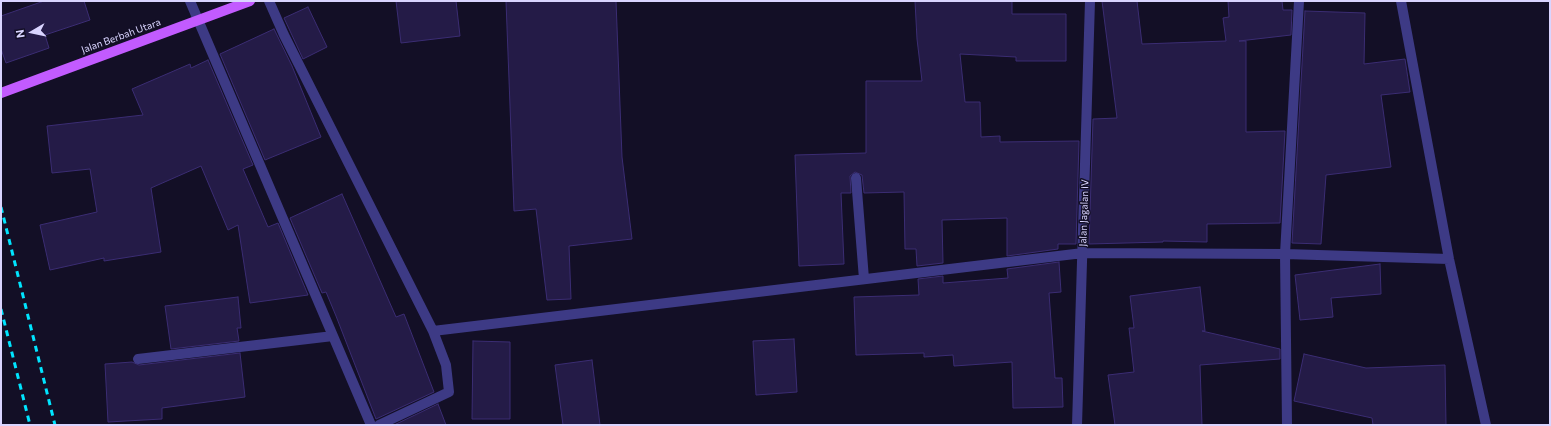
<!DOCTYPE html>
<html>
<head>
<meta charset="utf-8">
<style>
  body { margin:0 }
  #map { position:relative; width:1551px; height:426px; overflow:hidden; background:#130f26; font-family:Commissioner,sans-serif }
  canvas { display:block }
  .frame { position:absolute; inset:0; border:2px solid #d9d4ff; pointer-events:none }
  .north { position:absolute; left:12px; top:12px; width:40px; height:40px; -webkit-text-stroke:3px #130f26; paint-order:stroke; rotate:261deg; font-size:11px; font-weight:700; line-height:16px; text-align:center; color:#d9d4ff }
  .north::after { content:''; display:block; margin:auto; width:14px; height:18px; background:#d9d4ff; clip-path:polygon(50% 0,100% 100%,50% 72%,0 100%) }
</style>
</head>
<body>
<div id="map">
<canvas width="1551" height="426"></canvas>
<div class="frame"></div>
<div class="north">N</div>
</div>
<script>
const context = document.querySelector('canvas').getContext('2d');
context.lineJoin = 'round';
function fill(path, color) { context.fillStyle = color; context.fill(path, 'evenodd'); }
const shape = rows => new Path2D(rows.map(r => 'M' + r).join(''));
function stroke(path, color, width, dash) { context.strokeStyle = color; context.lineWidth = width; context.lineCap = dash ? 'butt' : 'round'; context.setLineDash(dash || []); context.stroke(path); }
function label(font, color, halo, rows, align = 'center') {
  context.font = font + ' Commissioner,sans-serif'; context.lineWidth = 3; context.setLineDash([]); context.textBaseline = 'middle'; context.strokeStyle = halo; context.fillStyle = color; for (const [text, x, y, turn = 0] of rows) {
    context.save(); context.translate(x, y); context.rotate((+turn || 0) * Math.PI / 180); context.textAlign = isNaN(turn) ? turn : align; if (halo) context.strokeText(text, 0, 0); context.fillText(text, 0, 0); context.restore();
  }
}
const building = shape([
  [44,1,84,1,90,20,45,35,49,48,6,63,1,49,1,16,44,1],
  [396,1,456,1,460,36,401,43,396,1],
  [506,1,616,1,622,157,632,239,569,246,571,299,547,300,536,209,514,211,506,1],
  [915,1,1012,1,1012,14,1066,14,1066,61,1016,61,1016,57,960,54,965,102,980,102,981,137,1000,136,1000,142,1079,141,1076,244,1058,244,1058,249,1007,256,1007,218,942,220,943,263,917,266,916,249,905,249,904,192,864,193,862,175,855,172,850,176,851,193,841,193,844,264,799,266,795,155,866,153,866,81,922,81,917,39,915,1],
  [1102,1,1137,1,1142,44,1226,41,1223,18,1229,17,1228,1,1282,1,1283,10,1292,10,1291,35,1239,41,1246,41,1246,132,1285,131,1280,223,1207,224,1207,242,1163,241,1163,242,1089,244,1093,119,1117,118,1102,1],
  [308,7,327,47,303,59,284,18,308,7],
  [1305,11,1365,13,1364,64,1405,59,1410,92,1381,95,1391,167,1326,175,1321,244,1292,243,1305,11],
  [274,29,292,66,321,137,265,160,220,54,274,29],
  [208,60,253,165,243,169,268,227,278,223,308,295,250,303,238,225,228,230,201,166,151,188,161,252,104,261,104,258,50,270,40,225,97,212,90,169,52,173,47,126,143,115,132,89,190,64,191,68,208,60],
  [342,194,396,317,404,314,434,392,376,419,336,316,326,292,322,293,290,218,342,194],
  [1059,262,1061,292,1049,293,1055,378,1062,378,1063,407,1013,408,1012,362,954,366,953,355,924,357,924,353,856,355,854,297,919,295,918,279,943,276,943,283,1008,278,1007,269,1059,262],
  [1380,264,1381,294,1331,298,1333,317,1300,320,1295,275,1380,264],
  [1200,287,1205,331,1202,331,1280,349,1280,359,1200,365,1202,425,1115,425,1108,375,1134,372,1129,328,1134,328,1130,296,1200,287],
  [238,297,241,328,237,328,239,341,171,349,165,306,238,297],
  [794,339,797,392,756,395,753,341,794,339],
  [473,341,510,342,510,419,472,419,473,341],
  [240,353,245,397,162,408,162,419,108,422,105,364,132,362,139,365,240,353],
  [1304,354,1366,368,1445,365,1446,425,1373,425,1372,418,1294,401,1304,354],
  [592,360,600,425,563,425,555,365,592,360],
  [438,404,446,425,394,425,438,404]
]);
const minor = shape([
  [190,1,371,425],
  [269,1,284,35,433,331,446,365,449,392,379,425],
  [1401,1,1449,259,1486,425],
  [856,178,864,279],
  [433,331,1083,253,1285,254,1449,259],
  [138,359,333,336],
  [1077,425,1090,1],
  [1287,425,1285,254,1299,1]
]);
const major = shape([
  [1,93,250,1]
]);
const rail = shape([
  [1,207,55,425],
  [1,309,30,425]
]);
const streetNames = [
  ["Jalan Berbah Utara",121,36,-20],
  ["Jalan Jagalan IV",1084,213,-88]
];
fill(building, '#241b47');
stroke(building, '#3b2d73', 1);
stroke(minor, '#3d3a85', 10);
stroke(major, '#c25bff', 10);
stroke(rail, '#00e5ff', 3, [6, 5]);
label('10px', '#d9d4ff', '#130f26', streetNames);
</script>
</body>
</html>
